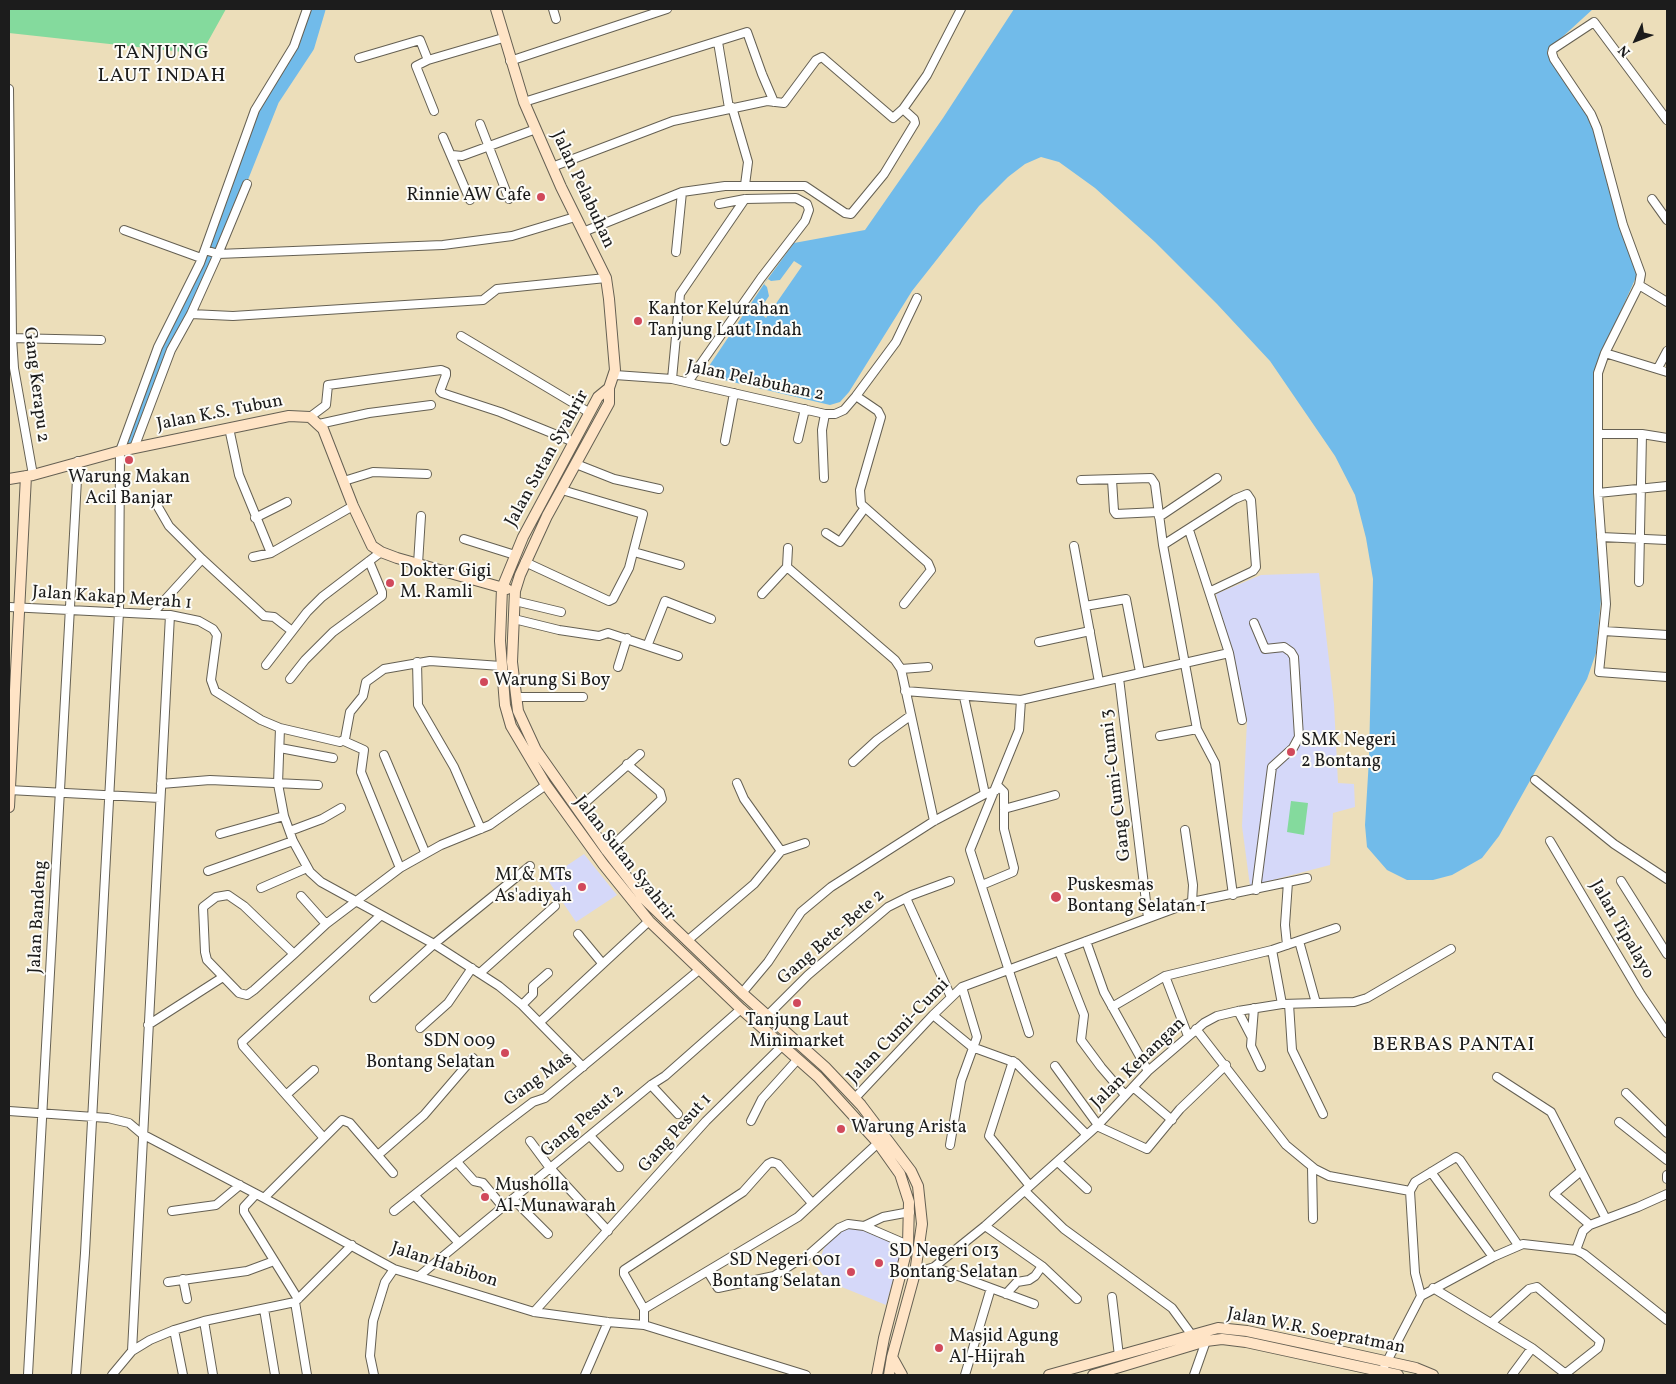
<!DOCTYPE html>
<html>
<head>
<meta charset="utf-8">
<style>
  body { margin:0 }
  #map { position:relative; width:1676px; height:1384px; overflow:hidden; background:#ecdeba; font-family:Vollkorn,serif }
  canvas { display:block }
  .frame { position:absolute; inset:0; border:10px solid #1c1c1c; pointer-events:none }
  .north { position:absolute; left:1611px; top:15px; width:50px; height:50px; -webkit-text-stroke:4px #fdfcf7; paint-order:stroke; rotate:227deg; font-size:14px; font-weight:700; line-height:20px; text-align:center; color:#1c1c1c }
  .north::after { content:''; display:block; margin:auto; width:18px; height:22px; background:#1c1c1c; clip-path:polygon(50% 0,100% 100%,50% 72%,0 100%) }
</style>
</head>
<body>
<div id="map">
<canvas width="1676" height="1384"></canvas>
<div class="frame"></div>
<div class="north">N</div>
</div>
<script>
const context = document.querySelector('canvas').getContext('2d');
context.lineJoin = 'round';
function fill(path, color) { context.fillStyle = color; context.fill(path, 'evenodd'); }
const shape = rows => new Path2D(rows.map(r => 'M' + r).join(''));
function stroke(path, color, width, dash) { context.strokeStyle = color; context.lineWidth = width; context.lineCap = dash ? 'butt' : 'round'; context.setLineDash(dash || []); context.stroke(path); }
function label(font, color, halo, rows, align = 'center') {
  context.font = font + ' Vollkorn,serif'; context.lineWidth = 4; context.setLineDash([]); context.textBaseline = 'middle'; context.strokeStyle = halo; context.fillStyle = color; for (const [text, x, y, turn = 0] of rows) {
    context.save(); context.translate(x, y); context.rotate((+turn || 0) * Math.PI / 180); context.textAlign = isNaN(turn) ? turn : align; if (halo) context.strokeText(text, 0, 0); context.fillText(text, 0, 0); context.restore();
  }
}
const built = shape([
  [1319,573,1334,704,1338,783,1354,784,1355,807,1333,813,1330,865,1250,886,1242,826,1247,721,1216,594,1261,575],
  [584,854,617,895,576,922,547,879],
  [848,1224,903,1244,886,1305,827,1281,817,1267,824,1248,838,1230]
]);
const green = shape([
  [9,9,226,9,201,54,9,33],
  [1291,801,1308,803,1304,835,1287,832]
]);
const water = shape([
  [1014,9,1593,9,1547,51,1590,116,1637,275,1595,369,1594,507,1601,599,1596,653,1587,679,1499,836,1482,858,1452,875,1433,880,1407,880,1387,870,1367,847,1365,825,1369,759,1373,579,1366,538,1355,495,1335,456,1270,361,1217,304,1155,242,1095,188,1059,162,1041,157,1025,164,1008,177,979,206,912,291,849,392,840,402,830,405,703,375,764,284,794,243,865,230,943,118]
]);
const pier = shape([
  [794,261,802,266,766,318,758,312,769,296,767,287,764,284,768,279,771,281,780,280]
]);
const river = shape([
  [132,438,164,349,187,307,214,245,272,99,307,46,318,9]
]);
const street = shape([
  [553,9,556,19],
  [718,42,729,108],
  [359,58,420,40,428,60,503,38],
  [428,60,416,66,434,111],
  [510,61,667,9],
  [9,89,12,338,14,368,33,475],
  [524,102,747,32,762,74,774,102],
  [732,107,748,162,745,185],
  [1667,120,1594,22,1553,49,1552,53,1554,59,1591,114,1597,128,1623,225,1641,274,1639,285,1605,353,1598,373,1598,493,1606,604,1599,672,1667,677],
  [480,124,509,199],
  [443,137,470,200],
  [452,155,462,156,536,129],
  [552,167,673,121,767,101,784,103,816,60,822,57,893,118,903,109],
  [1652,199,1667,220],
  [124,230,201,258],
  [583,232,682,192,725,186,805,186,845,213,851,214,884,174,915,123,914,119,903,109,927,75,961,9],
  [205,250,218,254,247,184],
  [676,252,682,192],
  [1639,285,1667,302],
  [191,314,233,316,483,300,497,289,606,278],
  [461,336,590,413],
  [9,338,101,340],
  [1605,353,1667,372],
  [1658,368,1667,351],
  [615,375,672,379,825,414,835,414,844,410,856,396,896,342,917,298],
  [672,379,680,294,745,199],
  [688,382,761,278,805,221,809,210,807,204,796,198,745,199,719,204],
  [856,396,878,411,881,417,860,490,861,504,928,563,931,570,904,604],
  [310,417,326,405,328,385,441,370,446,372,446,375,440,391,442,393,500,412,574,442],
  [319,424,369,413,431,405],
  [229,428,239,475,271,553],
  [1598,434,1642,434,1667,438],
  [798,439,805,409],
  [725,441,734,393],
  [134,448,171,350,191,314,218,254,443,245,512,236,575,217],
  [576,464,614,479,659,489],
  [824,478,822,430,825,414],
  [1081,480,1151,478,1155,484,1163,545],
  [1112,480,1114,511,1116,514,1158,512],
  [344,481,373,472,427,474],
  [1598,493,1667,486],
  [154,500,169,526,202,559,264,616,274,617,292,631],
  [1159,517,1217,478],
  [255,518,287,502],
  [1189,530,1229,653,1242,720],
  [826,533,840,542,864,509],
  [1601,537,1667,540],
  [464,539,515,555],
  [1074,546,1099,682],
  [634,552,680,565],
  [253,557,271,553,353,506],
  [525,562,609,601,613,599,629,568,643,514,562,490],
  [418,564,421,516],
  [787,567,895,660,901,669,934,821],
  [1639,582,1642,434],
  [1211,591,1253,571,1256,567,1251,500,1247,494,1235,499,1163,545,1197,729,1215,763,1233,895],
  [762,594,787,567,788,548],
  [515,601,561,612],
  [1085,606,1126,599,1140,672],
  [9,607,170,615,199,621,213,629,217,635,211,680,215,691,261,720,280,728,340,742,345,739,350,712,363,696,366,682,384,669,430,661,501,666],
  [152,614,202,559],
  [514,619,559,630,599,636,608,633,678,656],
  [1254,623,1265,649,1284,647,1291,652,1294,657,1299,737,1293,748,1272,767,1256,890],
  [1604,631,1667,635],
  [1039,642,1090,631],
  [648,644,665,601,711,619],
  [417,662,418,705,454,767,481,829],
  [266,665,307,612,322,597,381,552],
  [618,667,627,638],
  [901,669,928,667],
  [1119,678,1148,918],
  [290,679,305,660,333,632,382,596,382,592,369,561],
  [905,691,1021,700],
  [516,697,583,697],
  [964,697,985,794],
  [280,728,278,784,284,816,293,841,310,872,321,882,434,944,499,986,522,1005,583,1067],
  [1160,736,1197,729],
  [344,741,364,750,361,772,400,868],
  [280,748,333,758],
  [384,755,425,852],
  [853,762,877,740,910,716],
  [1535,780,1614,844,1667,879],
  [737,783,744,799,781,851],
  [161,784,210,780,318,785],
  [9,790,160,798],
  [578,809,640,754],
  [1004,809,1055,795],
  [1185,830,1193,885,1192,902],
  [290,831,322,819,341,808],
  [220,834,284,816],
  [1550,841,1640,993,1667,1033],
  [607,851,662,799,660,792,627,764],
  [208,871,293,841],
  [1621,881,1667,954],
  [982,885,1013,872,1014,868,1004,829,1004,792,997,785],
  [261,888,307,868],
  [301,896,326,924],
  [906,898,951,997],
  [578,934,602,963],
  [687,941,754,884,781,851,805,843],
  [1086,941,1104,992,1148,1071],
  [1299,941,1316,1003],
  [1287,945,1285,925,1288,882],
  [1272,950,1282,1004],
  [1059,951,1084,1015,1081,1040,1101,1067,1125,1095],
  [294,954,244,906,228,895,216,897,203,907,205,952,207,960,239,993,247,995,254,990,294,954,326,924,400,868,441,845,490,825,546,785],
  [480,973,555,906],
  [742,993,768,962,801,912,831,887,934,821,985,794,995,791],
  [374,998,434,944,530,866],
  [1289,1004,1292,1050,1323,1114],
  [522,1005,533,994,533,986,548,973],
  [1112,1007,1165,976],
  [1254,1008,1251,1046,1261,1067],
  [1238,1011,1251,1036],
  [933,1015,972,1047,1016,1063,1087,1135],
  [767,1016,808,975,888,907,912,895,950,881],
  [540,1022,649,921],
  [148,1025,223,977],
  [420,1028,448,1003,472,968],
  [1196,1029,1286,1145,1315,1169,1329,1176,1410,1191,1415,1182,1456,1157,1460,1160,1518,1245],
  [1029,1033,970,850,1019,730,1021,700,1229,653],
  [1188,1036,1165,976,1272,950,1336,928],
  [1013,1061,989,1136,1030,1186],
  [1055,1066,1098,1125],
  [1497,1077,1551,1112,1606,1219],
  [651,1085,678,1114],
  [1133,1087,1172,1120],
  [1626,1093,1667,1133],
  [286,1095,314,1070],
  [855,1098,933,1015,962,987,1192,902,1307,878],
  [9,1111,108,1118,129,1123,142,1134,264,1198,394,1269,534,1312,608,1322,644,1325,806,1375],
  [751,1121,762,1099,798,1059],
  [1619,1122,1667,1160],
  [1097,1126,1147,1149,1180,1109,1226,1065],
  [590,1136,619,1167],
  [323,1137,243,1046,242,1042,380,916],
  [530,1141,550,1168,608,1231],
  [950,1145,961,1081,977,1037,962,987],
  [378,1155,424,1115,473,1058],
  [457,1162,474,1181,483,1183,503,1207],
  [1058,1162,1087,1189],
  [1312,1167,1313,1219],
  [1581,1171,1554,1194,1590,1225],
  [1431,1172,1493,1257],
  [1667,1175,1667,1179],
  [1025,1191,1064,1229,1172,1308,1191,1334],
  [1410,1191,1415,1273,1421,1296],
  [256,1194,244,1207,244,1212,298,1299],
  [415,1196,459,1243],
  [264,1198,342,1120,350,1123,393,1173],
  [513,1199,548,1234],
  [172,1211,216,1205,240,1185],
  [394,1211,500,1127,533,1102,545,1098,699,970],
  [864,1226,883,1217,910,1212],
  [985,1226,1042,1266,1077,1299],
  [1576,1250,1583,1231,1590,1225,1638,1207,1667,1194],
  [934,1267,1034,1304],
  [708,1272,718,1288,774,1276,794,1263,805,1258,839,1228,848,1224,864,1226,908,1245],
  [915,1273,934,1267,985,1226,1097,1126,1148,1071,1204,1023,1217,1016,1238,1011,1282,1004,1354,1002,1367,998,1451,949],
  [419,1276,651,1085,665,1076,741,1009],
  [183,1279,187,1299],
  [168,1282,247,1271,274,1261],
  [1433,1288,1532,1348,1567,1375],
  [1006,1294,1017,1282,1029,1280,1035,1276,1042,1266],
  [1112,1297,1119,1356],
  [295,1302,307,1375],
  [264,1309,275,1375],
  [644,1309,798,1217,878,1143],
  [534,1312,706,1121,783,1045],
  [204,1321,213,1375],
  [1491,1323,1529,1289,1537,1287,1600,1341,1598,1348,1565,1374],
  [644,1325,644,1309,624,1274,624,1270,743,1192,768,1164,772,1162,778,1164,812,1203],
  [174,1330,183,1375],
  [132,1351,170,615],
  [1382,1371,1421,1296,1493,1257,1523,1244,1576,1250,1584,1254,1667,1320],
  [28,1375,78,461],
  [76,1375,85,1253,119,612,120,451,158,347,200,263,255,110,294,46,307,9],
  [112,1375,132,1351,150,1340,174,1330,204,1321,295,1302,352,1245],
  [374,1375,370,1356,373,1321,385,1282,394,1269],
  [585,1375,608,1322],
  [965,1375,991,1288],
  [1194,1375,1206,1341],
  [1512,1375,1532,1348]
]);
const secondary = shape([
  [496,9,524,102,561,187,606,278,609,299,615,370,609,388,609,403,547,516,520,575,515,591,512,662,518,711,536,750,607,851,644,899,742,993,825,1067,861,1105,911,1171,918,1186,922,1224,915,1273,892,1357,889,1375],
  [609,388,598,397,523,537,502,588,500,641,505,705,511,726,546,785,603,864,649,921,741,1009,818,1077,878,1143,900,1174,909,1202,908,1245,884,1338,877,1375],
  [9,479,33,475,120,451,289,416,310,417,323,429,353,506,372,546,381,552,397,558,507,589],
  [9,807,26,476],
  [892,1357,902,1375],
  [1049,1375,1218,1328,1247,1331,1308,1344,1416,1368,1433,1375],
  [1093,1375,1206,1341,1222,1339,1246,1342,1398,1375]
]);
const markers = [
  [541,197,5,"#d1495b"],
  [638,321,5,"#d1495b"],
  [129,460,5,"#d1495b"],
  [390,583,5,"#d1495b"],
  [484,682,5,"#d1495b"],
  [1291,752,5,"#d1495b"],
  [582,887,5,"#d1495b"],
  [1056,897,6,"#d1495b"],
  [797,1003,5,"#d1495b"],
  [505,1053,5,"#d1495b"],
  [841,1129,5,"#d1495b"],
  [485,1197,5,"#d1495b"],
  [879,1263,5,"#d1495b"],
  [851,1272,5,"#d1495b"],
  [939,1348,5,"#d1495b"]
];
const streetNames = [
  ["Jalan Pelabuhan",582,190,65],
  ["Jalan Pelabuhan 2",755,382,12],
  ["Gang Kerapu 2",35,385,83],
  ["Jalan K.S. Tubun",220,414,-11],
  ["Jalan Sutan Syahrir",548,459,-61],
  ["Jalan Kakap Merah 1",112,599,4],
  ["Gang Cumi-Cumi 3",1117,785,-97],
  ["Jalan Sutan Syahrir",624,859,52],
  ["Jalan Bandeng",39,917,-87],
  ["Jalan Tipalayo",1621,930,60],
  ["Gang Bete-Bete 2",832,938,-41],
  ["Jalan Cumi-Cumi",899,1032,-46],
  ["Jalan Kenangan",1139,1064,-44],
  ["Gang Mas",539,1080,-36],
  ["Gang Pesut 2",583,1122,-40],
  ["Gang Pesut 1",676,1134,-48],
  ["Jalan Habibon",444,1266,18],
  ["Jalan W.R. Soepratman",1316,1332,11]
];
const poiNames = [
  ["Rinnie AW Cafe",531,197,"right"],
  ["Kantor Kelurahan",648,311],
  ["Tanjung Laut Indah",648,332],
  ["Warung Makan",129,479,"center"],
  ["Acil Banjar",129,500,"center"],
  ["Dokter Gigi",400,573],
  ["M. Ramli",400,594],
  ["Warung Si Boy",494,682],
  ["SMK Negeri",1301,742],
  ["2 Bontang",1301,763],
  ["MI & MTs",572,877,"right"],
  ["As'adiyah",572,898,"right"],
  ["Puskesmas",1067,887],
  ["Bontang Selatan 1",1067,908],
  ["Tanjung Laut",797,1022,"center"],
  ["Minimarket",797,1043,"center"],
  ["SDN 009",495,1043,"right"],
  ["Bontang Selatan",495,1064,"right"],
  ["Warung Arista",851,1129],
  ["Musholla",495,1187],
  ["Al-Munawarah",495,1208],
  ["SD Negeri 013",889,1253],
  ["Bontang Selatan",889,1274],
  ["SD Negeri 001",841,1262,"right"],
  ["Bontang Selatan",841,1283,"right"],
  ["Masjid Agung",949,1338],
  ["Al-Hijrah",949,1359]
];
const quarterNames = [
  ["TANJUNG",162,54],
  ["LAUT INDAH",162,77],
  ["BERBAS PANTAI",1454,1046]
];
fill(built, '#d5d8f9');
fill(green, '#84da9d');
fill(water, '#71bbea');
fill(pier, '#ecdeba');
stroke(river, '#71bbea', 15);
stroke(street, '#656053', 10);
stroke(secondary, '#656053', 12);
stroke(street, '#fff', 8);
stroke(secondary, '#ffe4c6', 10);
for (const [x, y, r, color] of markers) { const dot = new Path2D(); dot.arc(x, y, r, 0, 2 * Math.PI); context.fillStyle = color; context.fill(dot); stroke(dot, '#fdfcf7', 2); }
label('18px', '#1c1c1c', '#fdfcf7', streetNames);
label('18px', '#1c1c1c', '#fdfcf7', poiNames, 'left');
context.letterSpacing = '1px';
label('20px', '#1c1c1c', '#fdfcf7', quarterNames);
context.letterSpacing = '0px';
</script>
</body>
</html>
